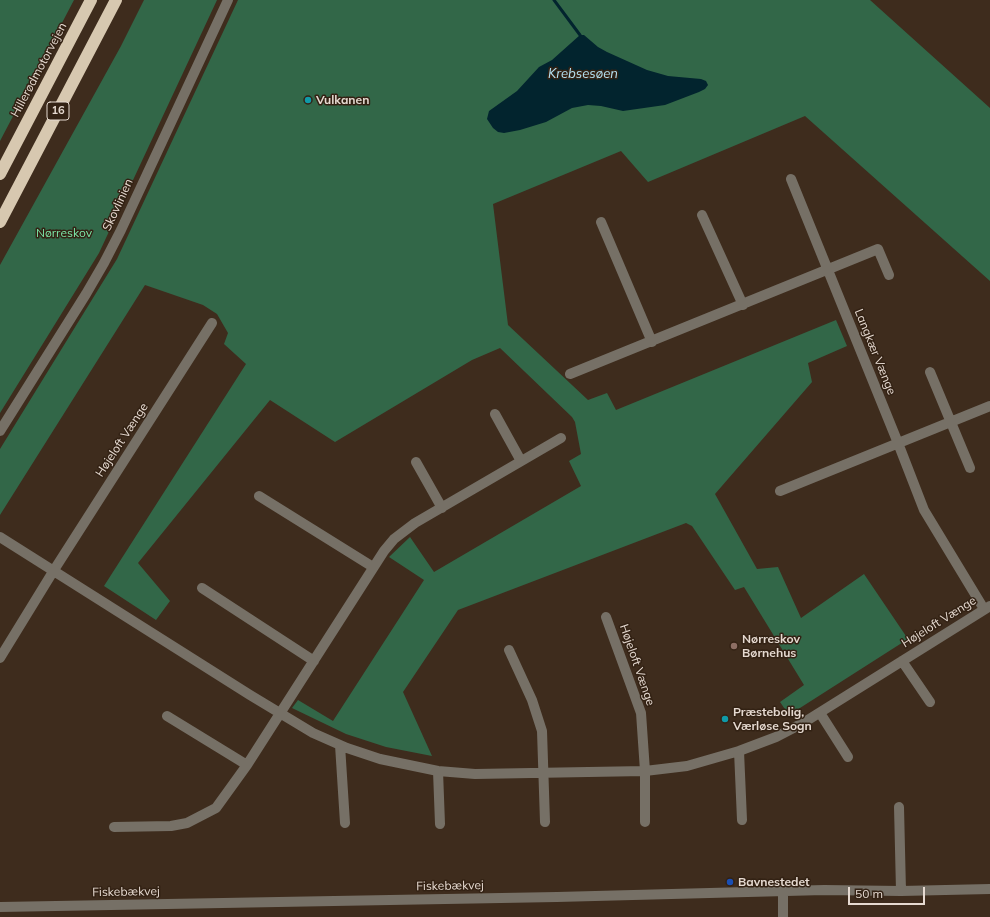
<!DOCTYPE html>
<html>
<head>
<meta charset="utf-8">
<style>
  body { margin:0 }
  #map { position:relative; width:990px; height:917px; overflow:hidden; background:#3e2c1d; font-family:Mulish,sans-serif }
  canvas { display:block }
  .scale { position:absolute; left:848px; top:887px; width:77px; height:18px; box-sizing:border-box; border:2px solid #e6dad1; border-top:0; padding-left:5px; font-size:12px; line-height:14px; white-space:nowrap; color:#e6dad1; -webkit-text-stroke:3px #332214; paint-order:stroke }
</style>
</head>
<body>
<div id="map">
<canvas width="990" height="917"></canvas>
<div class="scale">50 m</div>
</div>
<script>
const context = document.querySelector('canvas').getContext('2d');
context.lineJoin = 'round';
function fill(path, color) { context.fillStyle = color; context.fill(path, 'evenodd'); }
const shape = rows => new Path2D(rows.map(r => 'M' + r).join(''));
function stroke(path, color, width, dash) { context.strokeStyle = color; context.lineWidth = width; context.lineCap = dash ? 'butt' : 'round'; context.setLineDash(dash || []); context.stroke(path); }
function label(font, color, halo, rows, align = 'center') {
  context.font = font + ' Mulish,sans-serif'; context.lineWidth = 3; context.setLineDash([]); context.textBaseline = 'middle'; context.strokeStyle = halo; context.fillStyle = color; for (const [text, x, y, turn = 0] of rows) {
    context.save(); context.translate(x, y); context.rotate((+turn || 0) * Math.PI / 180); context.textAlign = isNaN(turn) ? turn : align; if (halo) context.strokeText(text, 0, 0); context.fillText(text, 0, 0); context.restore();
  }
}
const green = shape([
  [0,0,74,0,0,141],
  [144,0,217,0,99,253,0,413,0,265,121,46],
  [238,0,870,0,990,108,990,281,805,116,648,182,621,151,493,204,508,325,588,400,607,393,616,410,836,320,847,346,808,363,812,382,715,494,757,569,778,567,801,618,864,574,908,639,789,715,780,702,804,685,744,587,735,590,692,526,686,523,458,610,403,692,432,756,386,747,346,734,292,708,298,700,333,721,424,580,389,557,410,537,434,572,581,486,569,461,581,454,575,422,572,417,500,348,472,360,335,442,270,400,138,563,170,601,156,620,104,586,246,364,224,344,228,333,217,314,203,305,145,285,0,515,0,449,117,259]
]);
const water = shape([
  [580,35,584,35,598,47,607,52,647,70,668,76,701,79,706,81,708,85,705,89,699,92,665,105,623,111,601,106,588,105,572,108,546,122,520,130,504,133,498,132,493,128,487,119,489,111,517,91,539,67,552,60]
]);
const stream = shape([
  [554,0,580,35]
]);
const minor = shape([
  [791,179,898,443,924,510,984,609],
  [702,215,743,305],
  [601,222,652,342],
  [930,372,970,468],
  [570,374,878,249,889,275],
  [495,414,521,461],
  [0,431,86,294,104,263,121,230,228,0],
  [416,462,442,508],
  [780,491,990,406],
  [259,496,373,567],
  [0,537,250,695,313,733,347,748,380,759,438,771,475,774,645,771,687,766,739,751,776,737,803,723,990,606],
  [202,588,314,661],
  [606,617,641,713,645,771,645,822],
  [509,650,532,700,542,731,545,822],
  [0,658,54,570,212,323],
  [902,661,930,702],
  [820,713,848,757],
  [167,716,247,765],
  [340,745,345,823],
  [739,751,742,820],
  [438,771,440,824],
  [899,807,901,891],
  [114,827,171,826,187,823,216,808,247,765,384,551,394,539,415,523,561,438],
  [0,907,557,897,824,890,901,891,990,889],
  [783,917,783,891]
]);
const highway = shape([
  [0,174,91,0],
  [0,222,116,0]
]);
const markers = [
  [308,100,4,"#0f9aa8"],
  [734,646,4,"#8d6e63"],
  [725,719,4,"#0f9aa8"],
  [730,882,4,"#1a4fb4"]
];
const shields = [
  [58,111,22]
];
const shieldNames = [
  ["16",58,111]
];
const streetNames = [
  ["Hillerødmotorvejen",39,70,-62],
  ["Skovlinien",118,205,-65],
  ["Langkær Vænge",875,352,68],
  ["Højeloft Vænge",122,440,-57],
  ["Højeloft Vænge",939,622,-32],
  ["Højeloft Vænge",637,665,71],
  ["Fiskebækvej",450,886,-1],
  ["Fiskebækvej",126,892,-1]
];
const poiNames = [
  ["Vulkanen",316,100],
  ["Nørreskov",742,639],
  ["Børnehus",742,653],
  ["Præstebolig,",733,712],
  ["Værløse Sogn",733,726],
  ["Bavnestedet",738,882]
];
const parkNames = [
  ["Nørreskov",64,233]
];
const waterNames = [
  ["Krebsesøen",583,74]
];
fill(green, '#326748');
fill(water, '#02242e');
stroke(stream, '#02242e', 3);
stroke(minor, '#767066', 10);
stroke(highway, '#d7c8b0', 12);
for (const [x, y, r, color] of markers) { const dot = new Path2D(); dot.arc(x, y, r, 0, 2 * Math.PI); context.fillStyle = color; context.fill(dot); stroke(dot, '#332214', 1.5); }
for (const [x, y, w] of shields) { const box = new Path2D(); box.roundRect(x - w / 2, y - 9, w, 18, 3); context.fillStyle = '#332214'; context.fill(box); stroke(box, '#e6dad1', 1); }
label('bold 11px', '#e6dad1', null, shieldNames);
label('12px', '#e6dad1', '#332214', streetNames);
label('bold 12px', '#e6dad1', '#332214', poiNames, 'left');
label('12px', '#7ce9a9', '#332214', parkNames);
label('italic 13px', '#b3e2f4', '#332214', waterNames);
</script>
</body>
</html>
